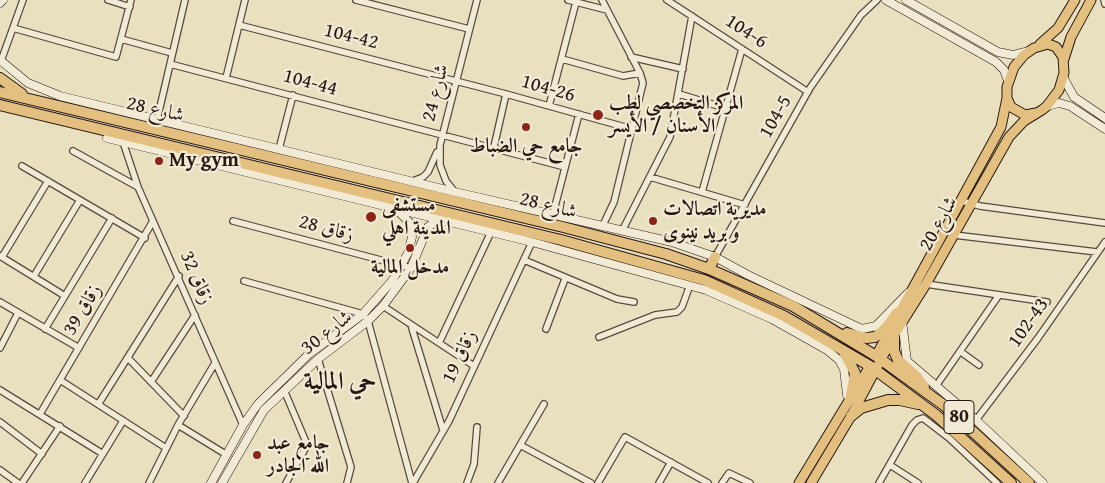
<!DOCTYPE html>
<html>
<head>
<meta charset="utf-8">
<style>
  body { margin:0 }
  canvas { display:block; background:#e9e0c0 }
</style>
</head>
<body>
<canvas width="1105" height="483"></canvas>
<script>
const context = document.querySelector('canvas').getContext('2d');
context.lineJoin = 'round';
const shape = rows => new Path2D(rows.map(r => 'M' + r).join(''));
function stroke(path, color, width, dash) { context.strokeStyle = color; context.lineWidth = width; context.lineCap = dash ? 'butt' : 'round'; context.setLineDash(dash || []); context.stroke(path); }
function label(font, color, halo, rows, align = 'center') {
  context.font = font + ' "Gentium Book Plus",Amiri,serif'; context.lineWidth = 4.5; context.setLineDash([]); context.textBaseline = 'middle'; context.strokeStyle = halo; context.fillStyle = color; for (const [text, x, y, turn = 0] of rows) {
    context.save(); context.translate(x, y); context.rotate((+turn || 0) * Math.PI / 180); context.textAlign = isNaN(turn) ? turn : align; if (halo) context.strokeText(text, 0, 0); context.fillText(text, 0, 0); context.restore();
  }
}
const street = shape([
  [108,0,130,7],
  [356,0,469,29],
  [568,0,607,10],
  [602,0,640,73,643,83,614,202,603,225],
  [667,0,808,92],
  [1104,0,1105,4],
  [239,25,506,94,632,129],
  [13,28,116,57,131,0],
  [121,39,172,53],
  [631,57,683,69],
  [562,59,623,76,640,73],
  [1,61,23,0],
  [170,64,565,167],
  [226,78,245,0],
  [679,94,725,108],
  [549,106,576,2],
  [157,120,185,0],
  [123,142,138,187,243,425],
  [494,147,506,94],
  [279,149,293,95],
  [73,151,138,187],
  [22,166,145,238],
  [650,177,745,205],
  [413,181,423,177,428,172,437,152],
  [454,191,446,181,440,165,440,145,477,0],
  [702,192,742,49],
  [962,201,980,206,1105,223],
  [553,214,579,114],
  [233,221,411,268],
  [623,229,670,137,692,16],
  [954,235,1097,252],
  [0,256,65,296],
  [2,257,48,181],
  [715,257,810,88,861,15,877,0],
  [524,260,617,299,634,302],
  [34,276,80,200],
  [244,281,363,314,368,321,412,483],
  [926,284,1047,302],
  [0,302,79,348],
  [383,306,474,366],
  [411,325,443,430],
  [45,329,112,218],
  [546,329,565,279],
  [599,337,655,315,677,312,682,307,690,285],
  [439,343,491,232],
  [0,348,18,313],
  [961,352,979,365],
  [128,358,184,416],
  [318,359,351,467,347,483],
  [60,380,166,448],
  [151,382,195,315],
  [936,386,999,295],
  [0,390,103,454],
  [284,390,306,442,305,449,286,483],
  [99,403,179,276],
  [40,414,153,221],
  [976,420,1038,338,1105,242],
  [0,422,42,454],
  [178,425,227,455],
  [520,445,591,483],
  [890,465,918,483],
  [0,470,18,483],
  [22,483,60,426],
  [85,483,123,421],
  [149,483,178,425,215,363],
  [413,483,449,421,532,242],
  [467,483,474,464,477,427],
  [498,483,544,404],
  [598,483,625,437,708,483],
  [659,483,671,462],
  [722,483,729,473,750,483],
  [879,483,912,425,917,420,923,418,949,438,997,483]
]);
const secondary = shape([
  [886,0,996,62,1004,70,1008,81],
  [906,0,998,52,1013,55,1028,51],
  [0,3,3,0],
  [0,60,28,83,60,96,455,192,672,242,715,257,748,275,862,329,876,326,908,293],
  [1063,77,1074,97,1105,118],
  [1047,106,1059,103,1070,106,1105,129],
  [107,138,532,242,706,290,772,319,827,350,839,360,844,369,847,395],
  [902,321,907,361,976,420,1043,483],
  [211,483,243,425,258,404,309,354,363,314,392,281,408,253,412,237,409,222,398,211],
  [222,483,264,410,318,359,368,321,383,306,411,268,428,227,435,222,443,221]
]);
const primary = shape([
  [1040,44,1058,28,1075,0],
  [1064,59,1071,37,1091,0],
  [876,356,1001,127,1007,98],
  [799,483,870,366],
  [811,483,851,416,894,335,926,284,1009,137,1024,121,1042,110,1047,106,1059,90,1064,73,1063,57,1056,47,1048,44,1034,48,1024,55,1014,67,1007,87,1007,98,1011,107,1025,115,1036,113]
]);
const highway = shape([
  [0,78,22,94],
  [0,92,563,227,666,254,709,269,793,306,876,356,945,406,1029,483],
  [0,105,561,240,704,280,784,316,870,366,936,415,1011,483],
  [709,269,715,257],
  [847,333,866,338,875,337,886,328,897,313],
  [894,335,894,351,898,360,917,377,924,387],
  [844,352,855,373,851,396],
  [851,416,861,408,888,400,900,400,918,404]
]);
const markers = [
  [598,115,6,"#8f2418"],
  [526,127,5,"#8f2418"],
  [159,161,5,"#8f2418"],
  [371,217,6,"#8f2418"],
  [653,221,5,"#8f2418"],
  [410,248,5,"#8f2418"],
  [257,455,5,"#8f2418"]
];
const shields = [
  [959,417,30]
];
const shieldNames = [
  ["80",959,417]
];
const streetNames = [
  ["104-6",746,32,33],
  ["104-42",351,37,14],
  ["104-44",310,83,15],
  ["104-26",548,89,16],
  ["شارع 24",436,93,-76],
  ["شارع 28",155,110,13],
  ["104-5",776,117,-61],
  ["شارع 28",548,206,14],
  ["شارع 20",939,224,-61],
  ["زقاق 28",326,229,15],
  ["زقاق 32",196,278,67],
  ["زقاق 39",83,310,-59],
  ["102-43",1029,323,-55],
  ["شارع 30",327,333,-38],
  ["زقاق 19",460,357,-65]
];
const poiNames = [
  ["المركز التخصصي لطب",609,104],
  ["الأسنان / الأيسر",609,127],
  ["جامع حي الضباط",526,147,"center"],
  ["My gym",169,161],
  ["مستشفى",382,206],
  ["المدينة اهلي",382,229],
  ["مديرية اتصالات",663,210],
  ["و بريد نينوى",663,233],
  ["مدخل المالية",410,268,"center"],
  ["جامع عبد",267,444],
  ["الله الجادر",267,467]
];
const districtNames = [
  ["حي المالية",340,383]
];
stroke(street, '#584a3e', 8);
stroke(secondary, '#281812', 9);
stroke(primary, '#281812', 11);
stroke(highway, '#281812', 12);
stroke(street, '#f1ebd6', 5.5);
stroke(secondary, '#f1ebd6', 8);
stroke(primary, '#e4c080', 9);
stroke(highway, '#e4c080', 10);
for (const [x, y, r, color] of markers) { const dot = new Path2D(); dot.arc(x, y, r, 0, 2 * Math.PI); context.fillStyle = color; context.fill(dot); stroke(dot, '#f1ebd6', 2); }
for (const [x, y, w] of shields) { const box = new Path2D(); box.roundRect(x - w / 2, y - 16.5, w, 33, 4); context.fillStyle = '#f1ebd6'; context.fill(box); stroke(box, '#281812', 1); }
label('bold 19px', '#281812', null, shieldNames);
label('20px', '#281812', '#f1ebd6', streetNames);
label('bold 20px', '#281812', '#f1ebd6', poiNames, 'left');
label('bold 25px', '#281812', '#f1ebd6', districtNames);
</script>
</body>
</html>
